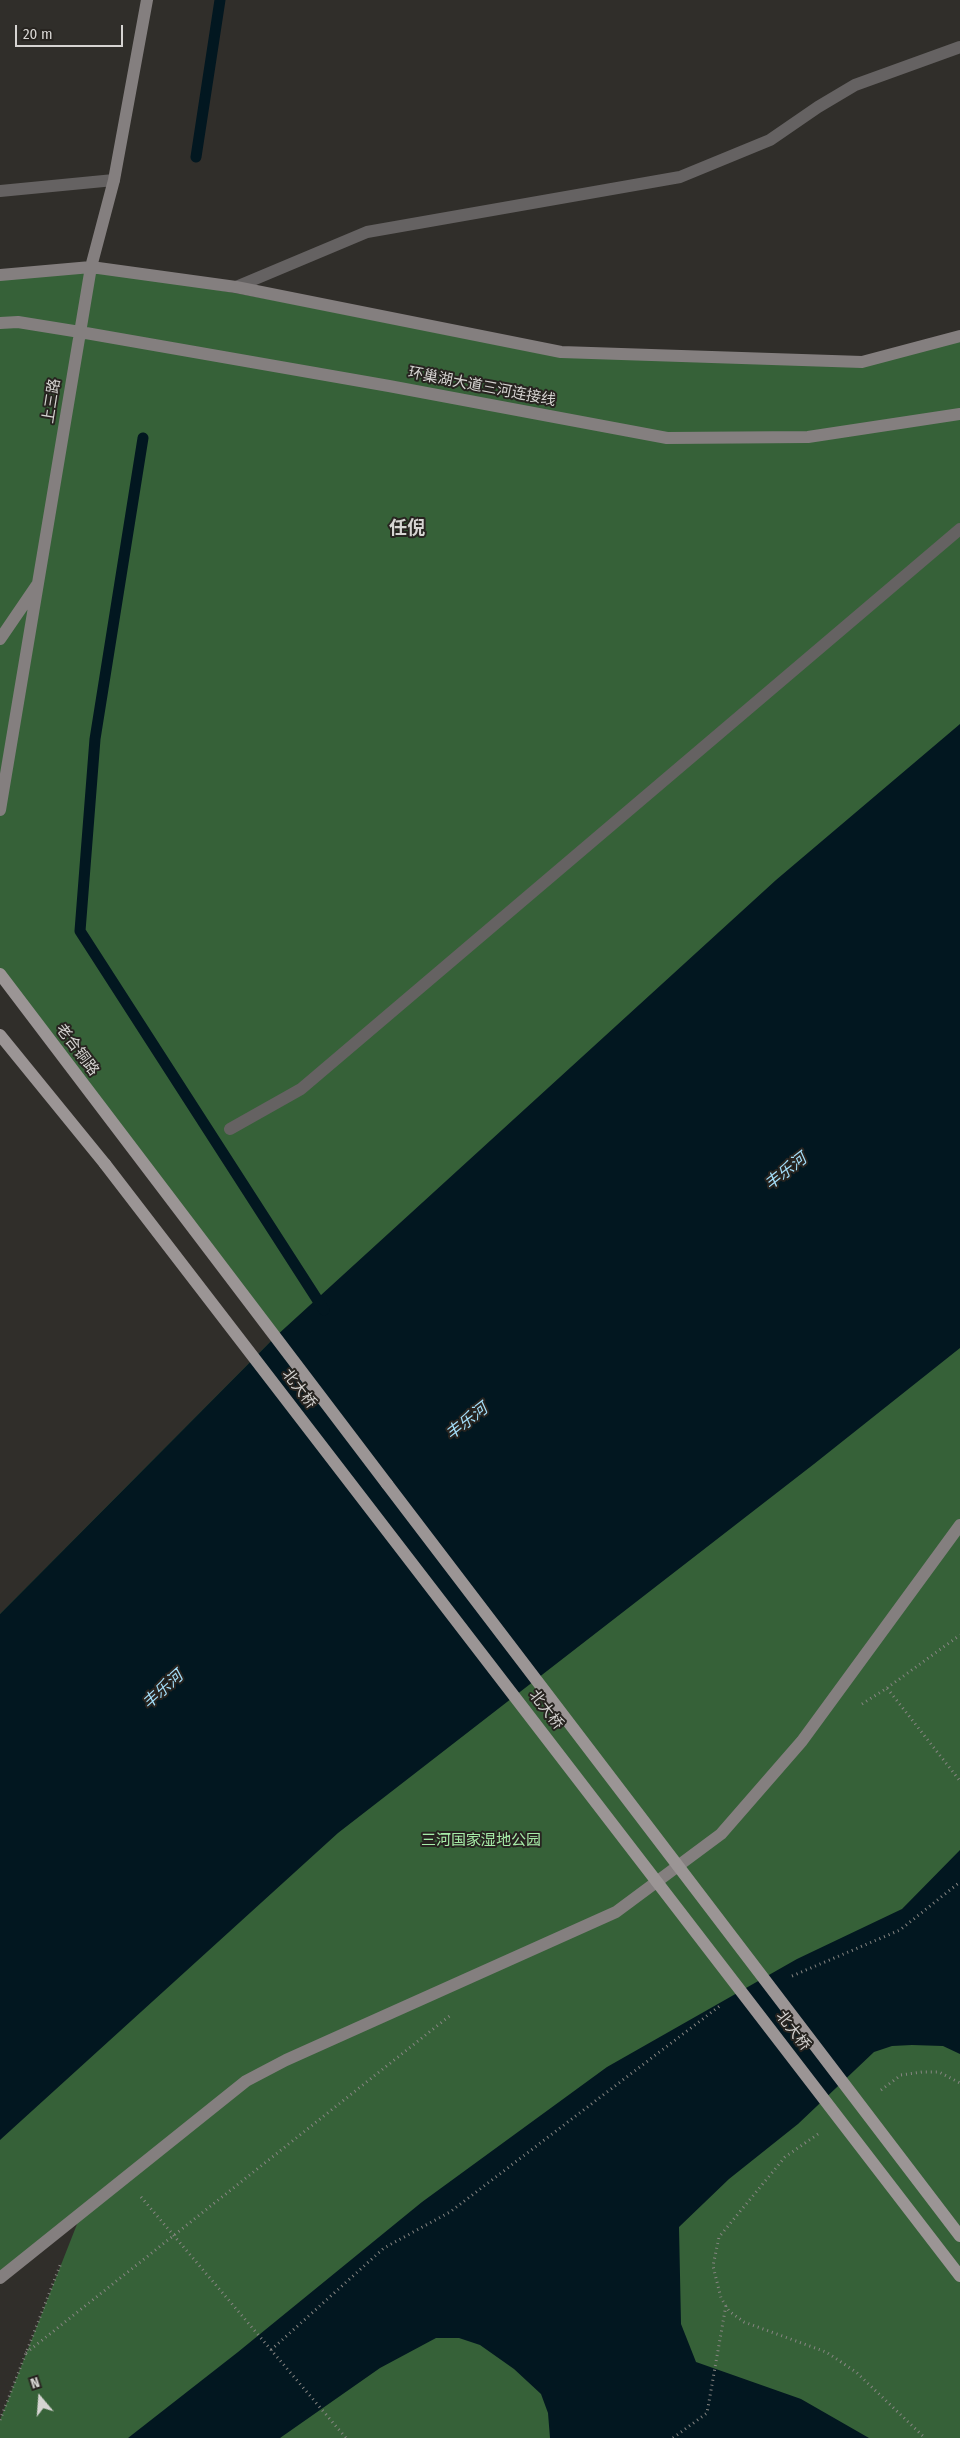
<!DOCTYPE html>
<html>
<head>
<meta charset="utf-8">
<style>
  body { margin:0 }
  #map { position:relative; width:960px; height:2438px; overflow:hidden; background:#302e2a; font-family:"Fira Sans Condensed",sans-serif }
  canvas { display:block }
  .north { position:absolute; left:15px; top:2373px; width:50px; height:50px; -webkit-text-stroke:4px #272420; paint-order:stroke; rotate:342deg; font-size:14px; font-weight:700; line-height:20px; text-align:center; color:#d6d4d2 }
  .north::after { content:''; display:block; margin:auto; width:18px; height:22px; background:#d6d4d2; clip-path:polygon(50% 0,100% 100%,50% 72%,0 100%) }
  .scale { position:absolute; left:15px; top:25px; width:108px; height:22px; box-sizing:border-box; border:2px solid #d6d4d2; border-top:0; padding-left:6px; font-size:15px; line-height:18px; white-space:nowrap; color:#d6d4d2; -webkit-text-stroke:4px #272420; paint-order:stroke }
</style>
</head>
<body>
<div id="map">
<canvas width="960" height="2438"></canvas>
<div class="north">N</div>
<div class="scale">20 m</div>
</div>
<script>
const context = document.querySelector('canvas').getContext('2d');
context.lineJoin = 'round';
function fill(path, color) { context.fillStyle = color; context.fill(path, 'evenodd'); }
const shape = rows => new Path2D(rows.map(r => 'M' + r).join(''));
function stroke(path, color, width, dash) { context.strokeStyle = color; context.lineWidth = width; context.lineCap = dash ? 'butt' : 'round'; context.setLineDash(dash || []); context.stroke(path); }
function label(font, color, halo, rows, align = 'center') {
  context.font = font + ' "Fira Sans Condensed","Noto Sans SC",sans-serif'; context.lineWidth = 4; context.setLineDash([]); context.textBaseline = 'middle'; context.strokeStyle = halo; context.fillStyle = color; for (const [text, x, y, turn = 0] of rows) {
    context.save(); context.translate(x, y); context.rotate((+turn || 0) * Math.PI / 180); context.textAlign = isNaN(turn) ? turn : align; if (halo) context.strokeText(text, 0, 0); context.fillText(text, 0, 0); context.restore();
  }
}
const green = shape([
  [91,267,561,352,862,362,960,336,960,2438,0,2438,0,2420,81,2214,0,2278,0,1614,275,1337,0,974,0,275]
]);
const water = shape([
  [960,724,960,1348,814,1464,338,1833,0,2140,0,1614,275,1337,776,880],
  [960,1850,960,2054,943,2046,912,2045,892,2046,874,2052,798,2124,729,2179,679,2227,681,2324,696,2362,801,2399,869,2438,550,2438,548,2413,541,2394,514,2369,480,2345,459,2338,436,2338,380,2368,280,2438,128,2438,238,2352,422,2202,607,2067,797,1959,902,1909]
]);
const stream = shape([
  [196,157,220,0],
  [143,438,95,739,80,931,324,1310]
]);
const path = shape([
  [887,1688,960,1635],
  [862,1704,887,1688,960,1781],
  [792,1976,900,1930,960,1882],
  [881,2090,901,2075,922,2072,939,2072,960,2083],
  [818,2134,785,2157,719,2237,713,2266,721,2298,729,2311,744,2322,826,2352,856,2372,925,2438],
  [141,2197,346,2438],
  [271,2350,384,2248,450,2212,721,2005],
  [26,2353,452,2014],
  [0,2420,61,2263],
  [673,2438,707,2413,726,2305]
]);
const street = shape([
  [0,191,114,180],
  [236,287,367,232,680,177,770,140,818,107,855,85,960,47],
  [230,1129,301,1089,960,529]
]);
const secondary = shape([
  [0,275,91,267,236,287,561,352,862,362,960,336],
  [0,323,18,322,80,332,389,386,667,438,808,437,960,414],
  [0,639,37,585],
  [0,810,91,267,114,180,147,0],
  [0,2278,246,2081,286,2060,616,1912,721,1834,802,1741,960,1525]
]);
const primary = shape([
  [0,974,387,1484],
  [0,1035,105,1164]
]);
const primaryBridge = shape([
  [105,1164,960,2276],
  [387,1484,960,2236]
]);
const streetNames = [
  ["环巢湖大道三河连接线",482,387,11],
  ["上三路",52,401,-81],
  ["老合铜路",77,1050,53],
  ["北大桥",299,1389,52],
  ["北大桥",546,1710,52],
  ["北大桥",793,2031,52]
];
const parkNames = [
  ["三河国家湿地公园",481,1841]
];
const waterNames = [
  ["丰乐河",786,1172,-38],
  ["丰乐河",467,1422,-38],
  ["丰乐河",163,1690,-42]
];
const quarterNames = [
  ["任倪",407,529]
];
fill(green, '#366138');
fill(water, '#021720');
stroke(stream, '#021720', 11);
stroke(path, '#888683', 3, [1, 4]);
stroke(street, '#656262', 12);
stroke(secondary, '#847f7f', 12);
stroke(primary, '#9b9595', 12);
stroke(primaryBridge, '#9b9595', 12);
label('15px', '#d6d4d2', '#272420', streetNames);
label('15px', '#a7eca8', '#272420', parkNames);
label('italic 16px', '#a4def9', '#272420', waterNames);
label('bold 18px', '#d6d4d2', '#272420', quarterNames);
</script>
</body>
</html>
